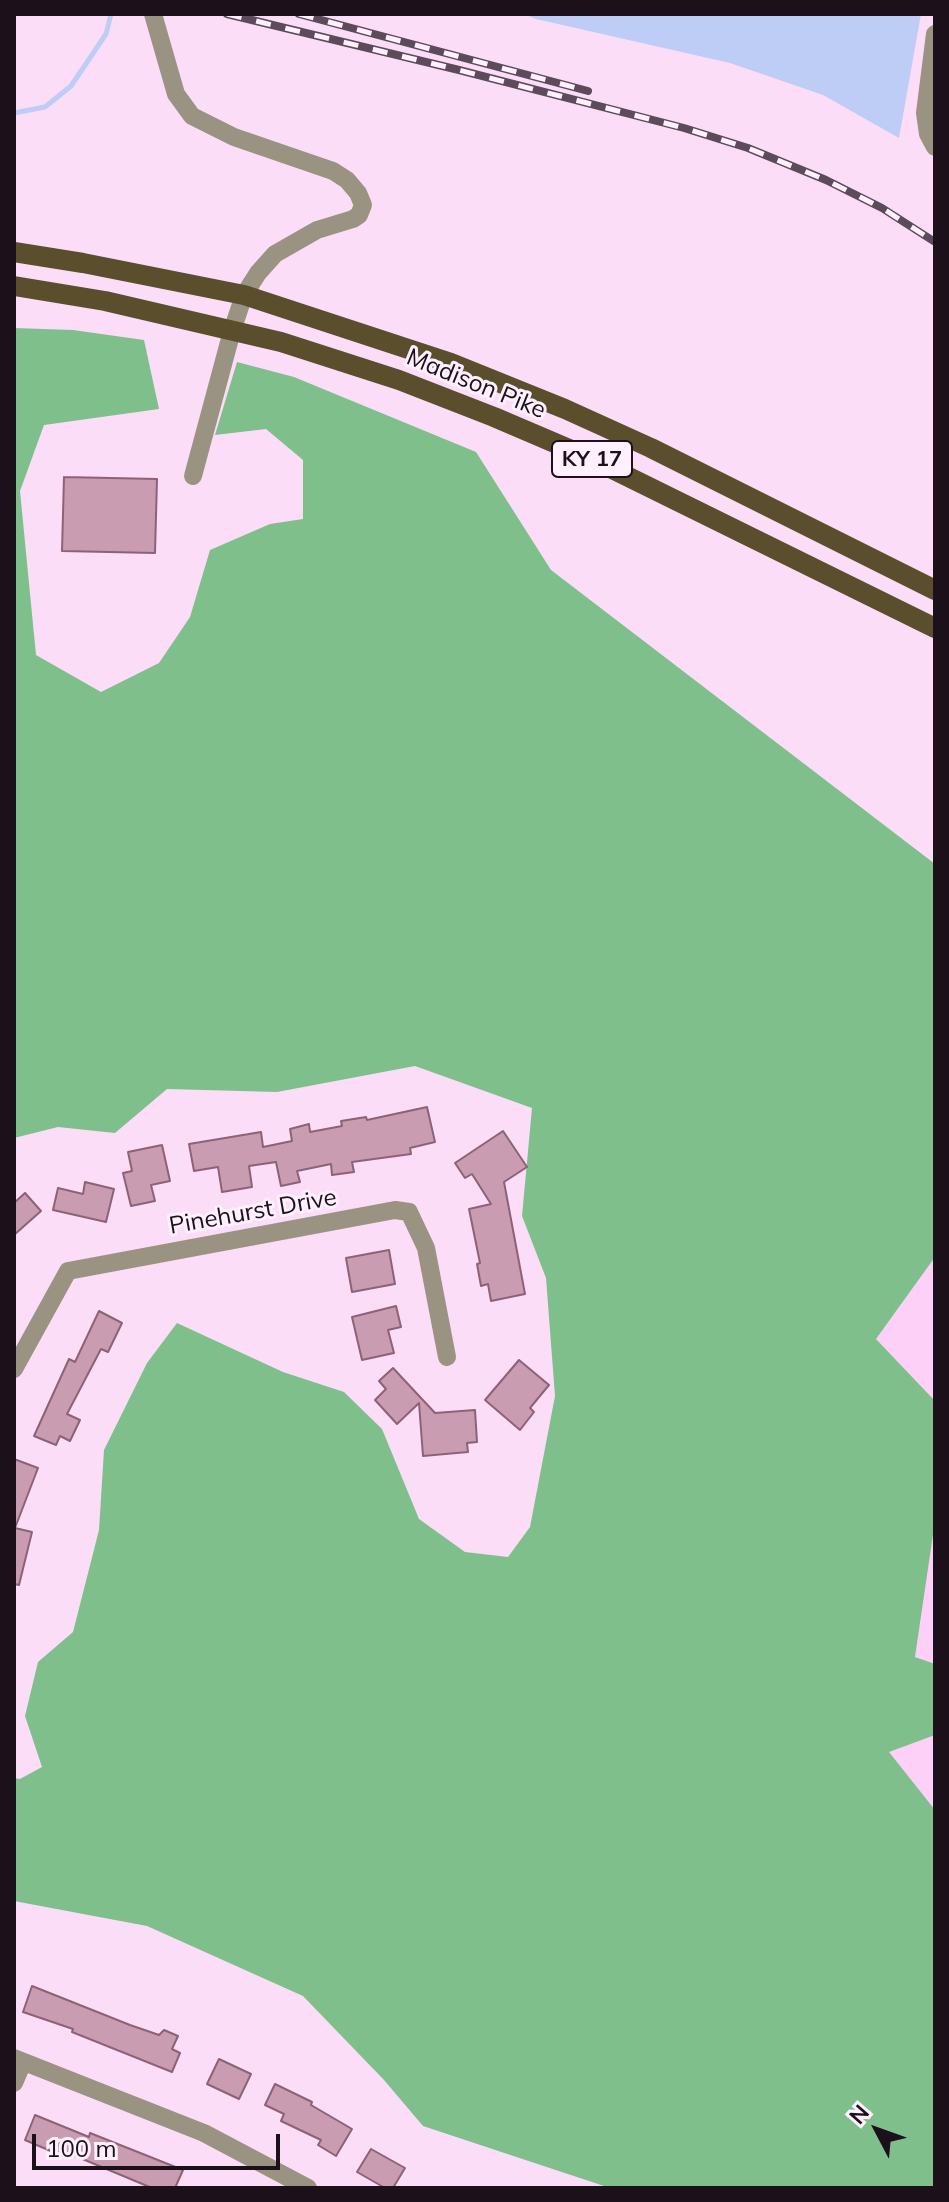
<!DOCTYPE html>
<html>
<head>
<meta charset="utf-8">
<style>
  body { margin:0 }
  #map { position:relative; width:949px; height:2202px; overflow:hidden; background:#fbddf8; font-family:Mulish,sans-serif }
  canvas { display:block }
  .frame { position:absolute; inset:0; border:16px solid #1c101b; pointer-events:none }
  .north { position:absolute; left:837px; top:2090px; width:80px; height:80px; -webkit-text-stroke:6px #fff0fd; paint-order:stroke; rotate:311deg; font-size:22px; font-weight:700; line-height:32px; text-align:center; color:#1c101b }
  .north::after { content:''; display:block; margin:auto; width:28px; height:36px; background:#1c101b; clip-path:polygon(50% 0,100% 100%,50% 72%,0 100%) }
  .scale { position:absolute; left:32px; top:2134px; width:248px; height:36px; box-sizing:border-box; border:4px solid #1c101b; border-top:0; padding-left:10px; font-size:24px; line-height:28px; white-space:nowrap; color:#1c101b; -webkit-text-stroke:6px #fff0fd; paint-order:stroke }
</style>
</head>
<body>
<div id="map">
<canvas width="949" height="2202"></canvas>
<div class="frame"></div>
<div class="north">N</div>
<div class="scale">100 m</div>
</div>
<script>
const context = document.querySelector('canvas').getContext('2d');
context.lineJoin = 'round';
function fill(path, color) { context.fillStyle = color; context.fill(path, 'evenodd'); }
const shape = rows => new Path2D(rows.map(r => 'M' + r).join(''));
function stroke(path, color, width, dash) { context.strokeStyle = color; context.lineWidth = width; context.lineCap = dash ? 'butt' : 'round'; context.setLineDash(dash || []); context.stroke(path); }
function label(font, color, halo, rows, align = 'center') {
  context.font = font + ' Mulish,sans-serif'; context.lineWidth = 6; context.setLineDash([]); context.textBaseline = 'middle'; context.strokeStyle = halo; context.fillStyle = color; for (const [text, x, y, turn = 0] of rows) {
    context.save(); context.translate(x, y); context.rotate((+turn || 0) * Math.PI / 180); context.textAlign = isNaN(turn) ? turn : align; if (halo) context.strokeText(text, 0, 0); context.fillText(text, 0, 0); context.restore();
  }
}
const built = shape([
  [935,1257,935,1401,876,1339],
  [935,1521,935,1664,915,1657],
  [935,1735,935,1810,888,1752]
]);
const forest = shape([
  [14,328,73,330,144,340,159,409,44,425,20,491,36,655,101,692,159,663,190,617,210,550,270,524,303,519,303,460,266,429,215,435,237,362,294,377,476,452,551,570,935,864,935,1257,876,1339,935,1401,935,1521,915,1657,935,1664,935,1735,889,1752,935,1810,935,2188,610,2188,423,2126,384,2080,303,1996,147,1926,14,1901,14,1778,20,1779,42,1767,25,1716,38,1662,73,1632,99,1530,104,1450,147,1363,177,1323,283,1372,344,1392,382,1429,419,1519,465,1552,508,1557,530,1527,555,1396,546,1278,522,1216,532,1108,415,1066,277,1092,167,1089,115,1133,58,1127,14,1138]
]);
const water = shape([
  [524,14,921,14,899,138,823,95,730,63,536,19]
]);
const stream = shape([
  [14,113,45,107,71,86,106,34,111,14]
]);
const building = shape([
  [64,477,157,479,155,553,62,551,64,477],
  [427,1107,435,1142,410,1148,411,1154,352,1162,354,1172,332,1175,331,1164,297,1171,300,1182,281,1186,276,1162,249,1166,252,1187,222,1192,218,1167,194,1171,189,1144,261,1132,263,1147,292,1141,290,1129,309,1124,310,1132,342,1126,341,1121,366,1117,367,1120,427,1107],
  [503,1131,527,1167,504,1182,525,1294,491,1301,488,1284,481,1286,477,1264,480,1263,469,1209,491,1204,472,1174,465,1178,455,1163,503,1131],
  [162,1145,170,1181,151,1185,155,1201,131,1206,123,1173,132,1171,128,1152,162,1145],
  [85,1182,114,1189,106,1222,53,1210,58,1188,83,1194,85,1182],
  [25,1193,41,1211,14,1235,14,1203,25,1193],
  [389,1250,395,1284,352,1292,346,1258,389,1250],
  [396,1306,401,1327,388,1330,394,1353,362,1360,352,1317,396,1306],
  [99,1311,122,1323,108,1352,101,1349,67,1414,80,1420,70,1441,60,1436,56,1445,34,1436,69,1359,75,1362,99,1311],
  [519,1360,549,1385,530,1408,534,1412,520,1430,485,1400,519,1360],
  [393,1368,435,1413,475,1410,477,1442,467,1443,468,1452,423,1456,419,1403,397,1424,375,1400,386,1389,379,1381,393,1368],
  [14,1459,38,1468,15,1528,32,1532,19,1585,14,1584,14,1459],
  [32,1986,130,2025,159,2035,164,2030,178,2036,172,2049,180,2053,172,2072,72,2032,73,2029,23,2012,32,1986],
  [219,2059,251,2074,239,2099,207,2084,219,2059],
  [275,2084,312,2102,311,2105,352,2129,336,2156,318,2145,321,2140,281,2121,284,2114,265,2105,275,2084],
  [35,2115,89,2137,90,2133,183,2170,175,2188,152,2188,61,2150,60,2155,25,2140,35,2115],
  [371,2149,405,2168,393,2188,385,2188,357,2172,371,2149]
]);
const minor = shape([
  [153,14,176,94,192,116,234,137,333,171,347,180,358,193,363,205,359,215,353,219,317,230,275,254,258,273,244,295,232,331,193,476],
  [935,34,925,113,928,134,935,147],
  [14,1369,68,1271,395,1210,409,1212,426,1248,447,1357],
  [14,2058,204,2133,308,2188],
  [14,2083,23,2062]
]);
const major = shape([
  [14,252,83,263,244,295,451,363,565,409,651,448,935,590],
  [14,286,105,301,281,342,399,380,494,417,590,458,935,628]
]);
const rail = shape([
  [227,14,459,70,684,128,748,148,826,180,882,208,935,242],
  [299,14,588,91]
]);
const shields = [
  [592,459,80]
];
const shieldNames = [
  ["KY 17",592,459]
];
const streetNames = [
  ["Madison Pike",476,384,22],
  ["Pinehurst Drive",253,1212,-10]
];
fill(built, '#fcd0f7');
fill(forest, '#7fbf8c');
fill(water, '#becdf5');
stroke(stream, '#becdf5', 5);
fill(building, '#ca9cb1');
stroke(building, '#8c6376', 2);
stroke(minor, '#9a9381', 18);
stroke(major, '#5a4e2d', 20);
stroke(rail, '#5d4b5b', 8);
stroke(rail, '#fff0fd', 5, [15]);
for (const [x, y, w] of shields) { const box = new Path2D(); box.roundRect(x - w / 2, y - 18, w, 36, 6); context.fillStyle = '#fff0fd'; context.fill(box); stroke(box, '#1c101b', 2); }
label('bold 22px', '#1c101b', null, shieldNames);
label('24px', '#1c101b', '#fff0fd', streetNames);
</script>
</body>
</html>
